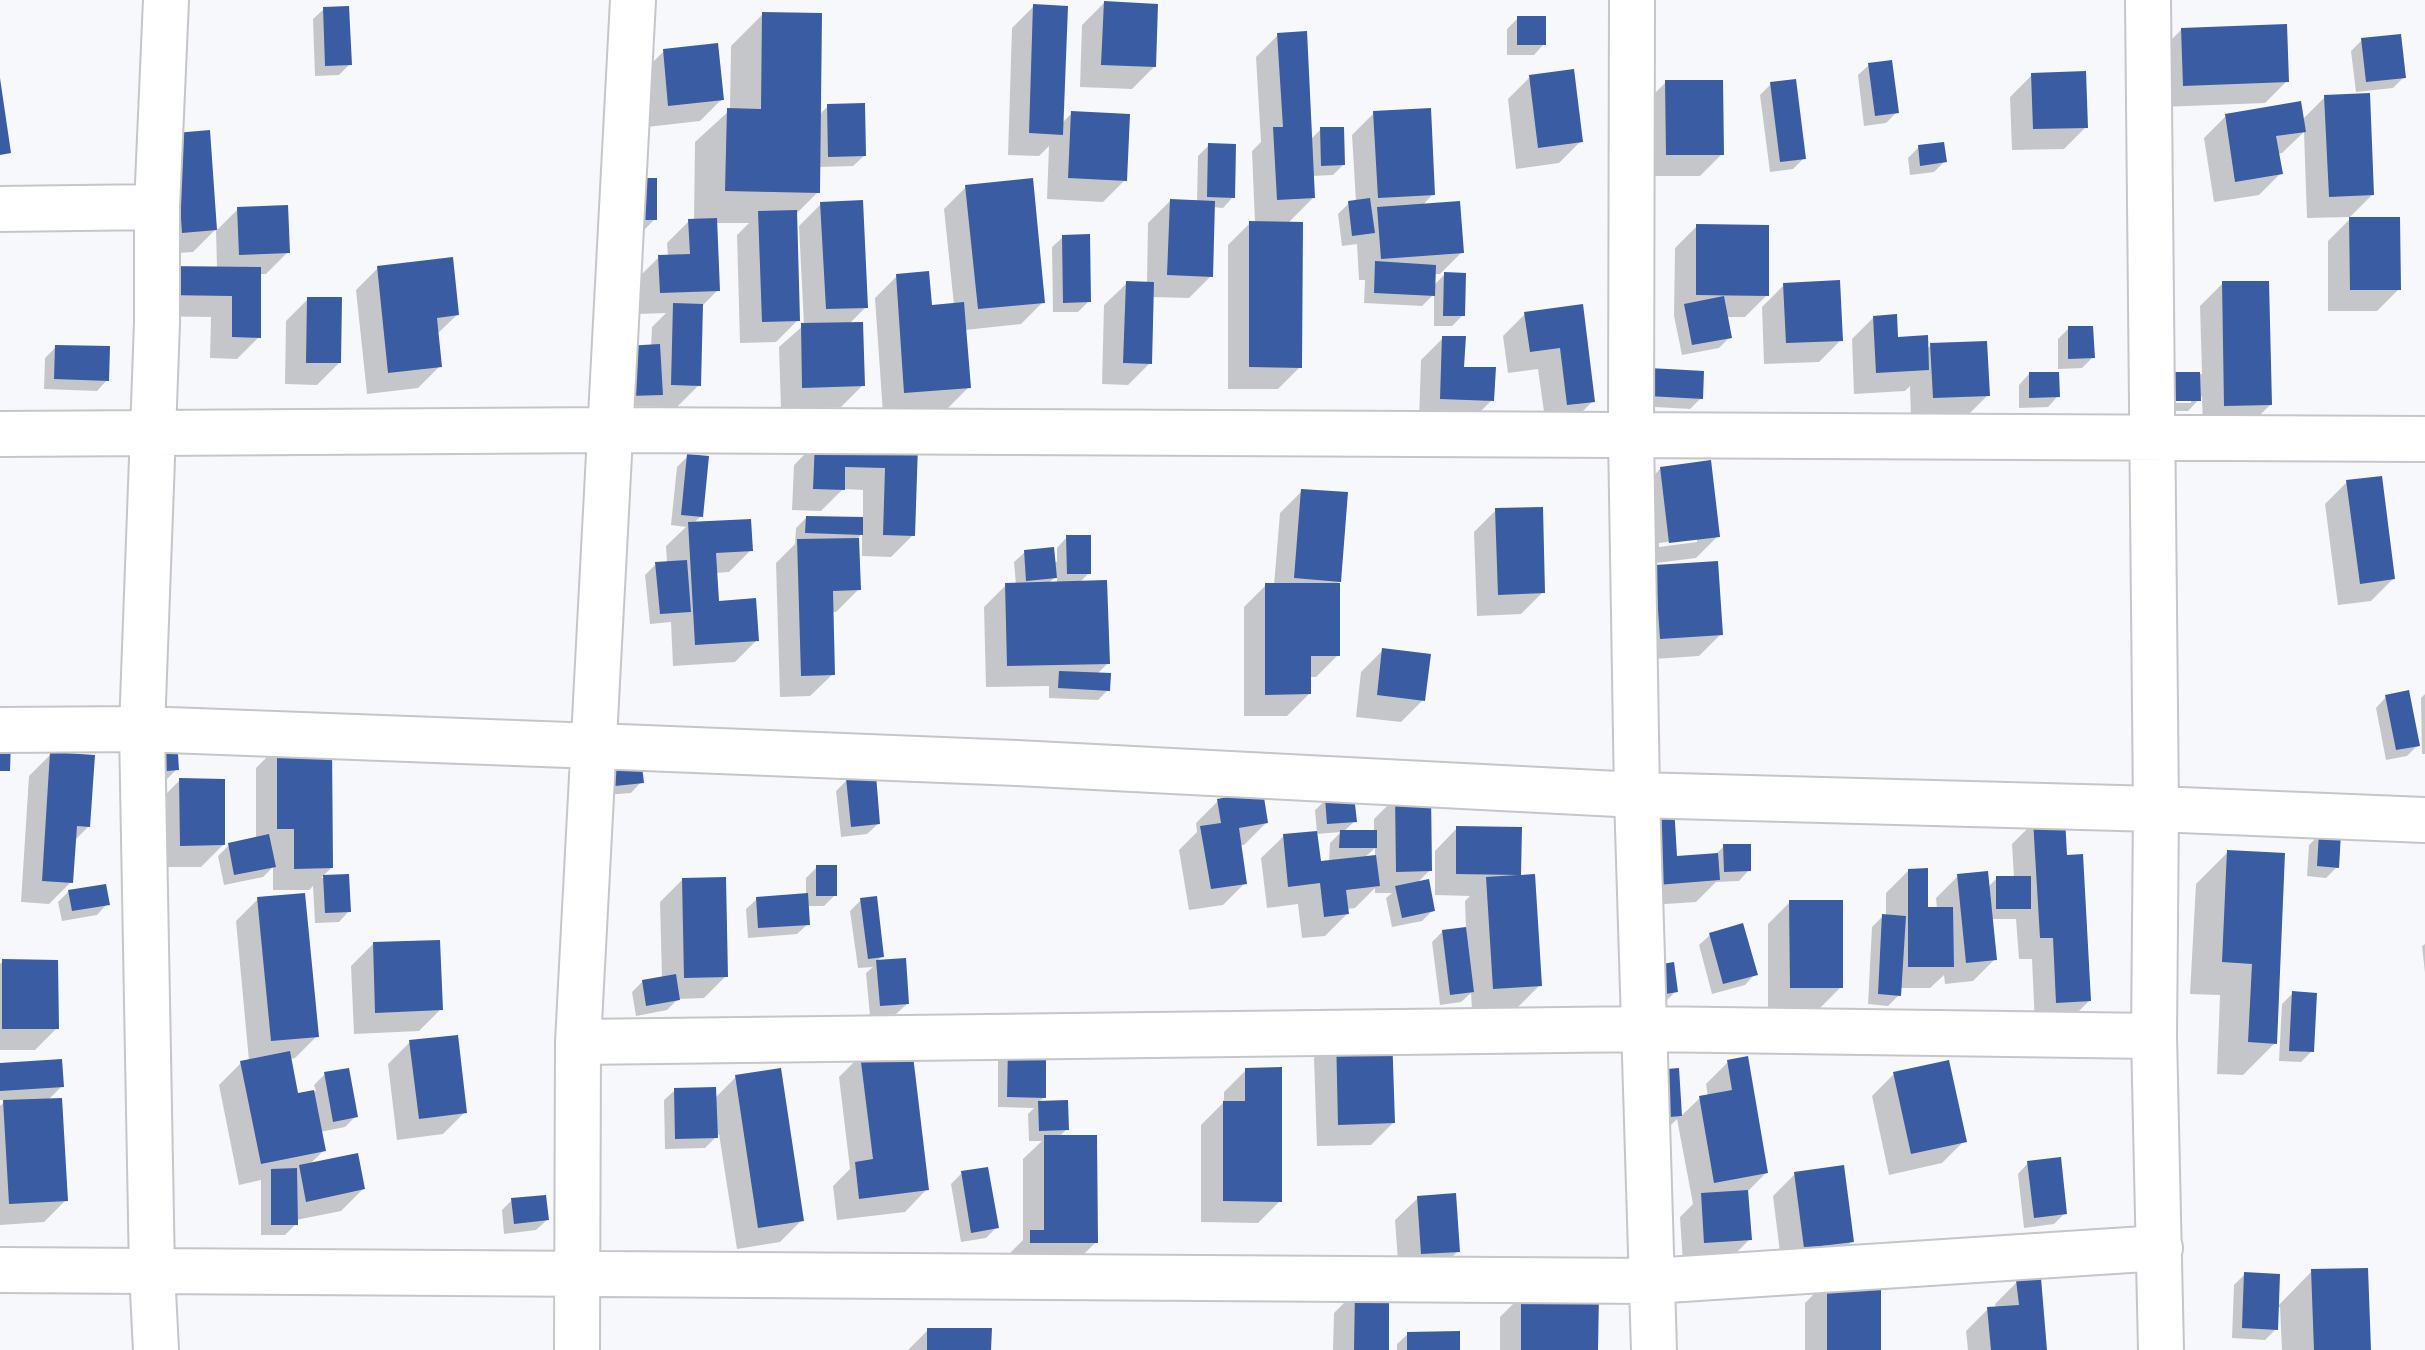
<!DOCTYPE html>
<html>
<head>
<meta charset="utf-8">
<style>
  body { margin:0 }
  canvas { display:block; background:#f6f8fc }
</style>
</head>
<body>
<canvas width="2425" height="1350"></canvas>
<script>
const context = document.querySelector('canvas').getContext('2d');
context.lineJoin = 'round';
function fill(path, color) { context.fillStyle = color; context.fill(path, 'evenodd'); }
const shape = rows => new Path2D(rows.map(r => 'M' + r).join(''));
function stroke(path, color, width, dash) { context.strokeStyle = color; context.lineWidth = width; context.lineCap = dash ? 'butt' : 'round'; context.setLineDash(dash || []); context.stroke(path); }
const shadow = shape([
  [1104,3,1154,67,1132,89,1080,87,1082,25],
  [1034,6,1062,123,1072,113,1125,180,1103,202,1047,199,1049,146,1039,156,1008,155,1012,28],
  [324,9,350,64,339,75,315,76,313,19],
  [763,14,819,115,828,106,864,156,853,166,818,167,818,192,795,215,798,320,776,342,740,343,737,235,749,223,715,223,718,290,701,307,699,385,677,407,618,406,651,347,652,327,666,313,639,314,637,279,659,257,668,257,667,243,689,221,694,221,695,142,730,110,731,46],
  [1518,18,1544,44,1534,55,1507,55,1507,29],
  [2181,30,2287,81,2265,103,2161,107,2159,52],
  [1278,35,1310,140,1321,129,1343,165,1333,175,1312,176,1313,198,1287,224,1300,367,1278,389,1228,389,1228,245,1250,223,1255,223,1252,151,1261,142,1256,57],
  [2362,40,2404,77,2393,88,2356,92,2351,51],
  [664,51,722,99,700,121,647,127,642,73],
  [1869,65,1897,112,1886,123,1864,126,1858,75],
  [2032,75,2086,127,2064,149,2012,150,2010,97],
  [1530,77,1581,141,1559,163,1516,169,1508,99],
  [1666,82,1722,154,1700,176,1645,176,1644,104],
  [1771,84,1804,158,1793,169,1770,172,1760,95],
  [2325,97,2372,195,2350,217,2307,218,2304,132,2282,153,2277,154,2281,173,2259,195,2214,202,2204,138,2226,116,2302,120],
  [1374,113,1433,194,1422,206,1462,252,1440,274,1434,274,1433,286,1445,274,1463,315,1452,326,1434,326,1434,294,1422,306,1364,303,1365,280,1359,280,1357,244,1342,246,1338,214,1349,203,1356,202,1352,135],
  [176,135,215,230,193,252,161,254],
  [1209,145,1233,197,1223,208,1213,207,1211,276,1189,298,1152,297,1150,363,1128,385,1102,384,1104,305,1127,283,1147,284,1148,223,1170,201,1197,202,1198,156],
  [1919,147,1945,161,1934,172,1910,175,1908,158],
  [966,187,1043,302,1021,324,965,330,969,387,947,409,883,414,875,298,897,276,930,307,954,305,944,209],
  [623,191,655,219,644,230,623,230],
  [821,204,866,307,849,324,863,385,841,407,781,409,779,347,804,325,799,226],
  [238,209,288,252,266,274,259,274,259,337,237,359,210,358,211,317,142,316,217,268,216,231],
  [2350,219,2399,289,2377,311,2328,311,2328,241],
  [1697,226,1767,295,1745,317,1726,317,1730,337,1719,348,1682,355,1674,316,1675,248],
  [1063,237,1089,301,1078,312,1053,312,1052,247],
  [378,268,457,315,436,335,440,366,418,388,367,394,356,290],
  [2223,283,2267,283,2270,405,2248,427,2203,428,2202,396,2188,411,2143,411,2143,385,2153,374,2202,374,2200,306],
  [2143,399,2191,399,2191,403,2143,403],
  [1784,285,1841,340,1819,362,1764,364,1762,307],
  [308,299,339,363,317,385,285,384,286,321],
  [1581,307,1593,401,1571,423,1546,426,1538,369,1508,373,1503,336,1525,314],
  [1874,317,1897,339,1926,350,1931,345,1988,395,1966,417,1911,419,1910,386,1905,391,1854,394,1852,339],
  [2069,328,2093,357,2082,368,2058,369,2058,339],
  [1443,338,1462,368,1492,400,1470,422,1419,421,1421,360],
  [56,347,107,380,97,391,44,389,45,358],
  [2029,374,2058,396,2048,407,2019,408,2019,385],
  [1639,380,1701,398,1690,409,1638,406],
  [816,443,916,447,913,535,891,557,862,556,862,533,858,538,858,590,836,612,831,612,833,674,810,696,780,697,776,563,795,544,796,528,806,518,863,519,863,490,843,489,821,511,792,510,794,465],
  [687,457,701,516,693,524,751,550,729,572,715,573,717,603,757,640,735,662,673,666,671,622,650,624,645,575,656,564,667,563,666,546,686,527,671,525,677,467],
  [1661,468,1718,536,1696,558,1648,564,1639,491],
  [1697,538,1697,542,1659,547,1659,543],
  [2347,482,2393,579,2371,601,2338,605,2325,504],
  [1302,491,1340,581,1335,585,1338,655,1316,677,1309,677,1309,694,1287,716,1244,716,1244,607,1266,585,1274,585,1280,513],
  [1496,510,1543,592,1521,614,1477,616,1474,532],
  [1067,537,1089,573,1079,583,1108,663,1097,674,1108,690,1098,700,1049,698,1049,686,986,687,984,607,1006,585,1016,585,1014,562,1025,552,1057,562,1057,548],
  [1057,575,1057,584,1048,584],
  [1656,567,1721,634,1699,656,1639,660,1634,589],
  [1383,650,1423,700,1401,722,1356,717,1361,672],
  [2425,694,2425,754,2422,754,2421,698],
  [2386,697,2418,745,2407,756,2386,760,2376,708],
  [278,746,331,868,321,878,347,876,349,911,339,922,315,923,313,886,309,890,273,890,273,867,263,877,224,885,218,856,229,845,256,839,256,768],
  [144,753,177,769,166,780,146,782],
  [51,754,88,827,74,841,71,882,49,904,21,902,29,776],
  [614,762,641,782,631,793,605,795],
  [180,780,223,845,201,867,158,867,158,802],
  [847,780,878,824,867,834,841,837,836,791],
  [1396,797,1430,870,1416,884,1433,910,1422,921,1392,927,1386,898,1392,893,1375,893,1375,888,1355,908,1346,909,1347,914,1325,936,1302,938,1298,904,1267,908,1261,858,1284,836,1317,833,1315,810,1326,800,1355,821,1343,832,1374,832,1374,819],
  [1341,832,1330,843,1329,862,1319,863,1316,834],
  [1375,848,1375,857,1364,858],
  [1218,801,1266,823,1244,845,1239,845,1245,883,1223,905,1189,910,1179,850,1197,832,1196,823],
  [2034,822,2065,857,2089,1001,2067,1023,2035,1025,2032,959,2019,959,2016,919,1991,919,1995,959,1973,981,1945,984,1944,975,1930,988,1899,988,1899,995,1888,1006,1868,1004,1872,927,1883,916,1886,916,1886,893,1908,871,1926,909,1937,909,1936,898,1958,876,1988,887,1997,878,2014,878,2012,844],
  [1457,828,1520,829,1519,877,1540,985,1518,1007,1472,1010,1471,993,1461,1002,1440,1005,1432,942,1443,931,1466,929,1465,901,1470,896,1435,895,1435,851],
  [2320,834,2337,867,2326,878,2307,876,2309,845],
  [1724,846,1749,870,1739,881,1716,882,1696,902,1636,906,1675,858,1714,856],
  [2228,852,2275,1043,2243,1075,2217,1074,2220,995,2190,994,2196,884],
  [817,867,835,895,824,906,807,906,808,924,797,934,748,938,746,909,757,899,806,895,806,878],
  [682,880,726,976,704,998,678,999,667,1010,636,1016,632,992,643,981,662,978,660,902],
  [69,891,107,904,97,915,62,921,58,902],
  [258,899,317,1036,295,1058,289,1059,297,1095,316,1091,314,1085,325,1074,356,1116,345,1127,320,1132,324,1150,310,1164,363,1189,341,1211,296,1220,296,1224,285,1235,261,1235,261,1180,239,1185,219,1085,241,1063,249,1061,236,921],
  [861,900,882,956,876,962,904,960,907,1004,896,1014,870,1016,866,973,873,967,858,968,850,911],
  [1790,902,1841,987,1819,1009,1768,1009,1768,924],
  [1710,935,1755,974,1745,985,1712,994,1699,945],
  [373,944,441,1009,419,1031,354,1034,351,966],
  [2425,944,2425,973,2422,946],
  [3,961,57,1028,35,1050,0,1050,0,964],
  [1639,978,1676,991,1665,1002],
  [2293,993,2312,1051,2301,1062,2279,1061,2282,1004],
  [1336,1036,1393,1123,1371,1145,1317,1146,1314,1058],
  [410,1042,465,1112,443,1134,397,1140,388,1064],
  [1008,1049,1044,1097,1038,1103,1066,1102,1067,1129,1059,1137,1096,1242,1074,1264,1009,1265,1009,1254,1023,1240,1023,1159,1042,1141,1029,1141,1028,1114,1034,1108,998,1107,998,1059],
  [861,1055,927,1189,905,1212,837,1220,833,1186,850,1169,839,1077],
  [1728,1062,1766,1173,1747,1192,1750,1239,1728,1261,1683,1264,1680,1217,1693,1204,1677,1119,1670,1126,1647,1128,1677,1070,1680,1117,1700,1098,1708,1097,1706,1084],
  [0,1065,61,1087,48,1100,66,1200,44,1222,0,1225,0,1106,6,1100,0,1100],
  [1246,1070,1280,1201,1258,1223,1201,1222,1201,1125,1224,1102,1224,1092],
  [1894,1074,1964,1141,1942,1163,1889,1175,1872,1096],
  [736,1077,802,1220,780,1242,737,1249,719,1134,705,1148,665,1149,664,1100,675,1090,715,1098],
  [2028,1163,2065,1213,2054,1224,2024,1228,2018,1174],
  [962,1173,997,1227,986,1238,961,1242,951,1184],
  [1795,1174,1852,1241,1830,1263,1782,1269,1773,1196],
  [1418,1198,1458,1251,1436,1273,1399,1275,1395,1220],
  [512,1200,547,1220,536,1230,504,1234,502,1210],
  [2312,1271,2369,1350,2282,1350,2280,1307,2277,1307,2276,1329,2265,1340,2232,1338,2234,1285,2245,1274,2277,1307],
  [1827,1281,1879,1350,1805,1350,1805,1303],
  [2017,1282,2045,1350,1968,1350,1966,1331,1988,1309,1996,1309,1995,1304],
  [1356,1291,1387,1350,1333,1350,1334,1313],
  [1522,1295,1596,1350,1500,1350,1500,1317],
  [928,1330,989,1350,908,1350],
  [1408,1334,1458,1350,1397,1350,1397,1344]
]);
const building = shape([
  [1104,1,1158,4,1156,67,1101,65],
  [1033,4,1068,6,1063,135,1029,133],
  [349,6,352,65,325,66,323,7],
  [762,12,822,13,820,193,725,191,727,108,761,109],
  [1517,16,1546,16,1546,45,1517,45],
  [2287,24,2289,82,2183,86,2181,28],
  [1307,31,1315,198,1277,200,1273,127,1283,127,1277,33],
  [2401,34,2406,78,2366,82,2361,38],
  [718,43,724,100,668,106,663,49],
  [1892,60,1899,113,1875,116,1868,63],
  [1574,69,1583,142,1538,148,1529,75],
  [2086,71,2088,128,2033,129,2031,73],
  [0,78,11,153,0,155],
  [1796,79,1806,159,1780,162,1770,82],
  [1665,80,1723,80,1724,155,1666,155],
  [2370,93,2374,195,2329,197,2324,95],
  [2301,101,2306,132,2276,136,2283,174,2235,182,2225,114],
  [865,103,866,156,828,157,827,104],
  [1431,108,1435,195,1378,198,1373,111],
  [1071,111,1130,114,1127,181,1068,178],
  [1320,127,1344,127,1345,165,1321,166],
  [210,130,217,230,182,233,175,133],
  [1944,142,1947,162,1920,166,1918,145],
  [1208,143,1236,144,1235,198,1207,197],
  [633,178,657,178,657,220,633,220],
  [1033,178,1045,303,978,309,965,185],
  [1370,198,1375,233,1352,236,1348,201],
  [1170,199,1215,201,1213,277,1167,275],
  [863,200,868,308,826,309,820,202],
  [1460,201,1464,253,1381,259,1377,207],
  [288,205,290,253,239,255,237,207],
  [797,210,800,321,762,322,758,211],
  [2349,217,2400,217,2401,290,2350,290],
  [717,218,720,291,660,293,658,255,690,254,688,219],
  [1249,221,1303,222,1302,368,1249,367],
  [1696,224,1769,225,1769,296,1696,295],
  [1090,234,1091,302,1063,303,1062,235],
  [453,257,459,315,437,318,442,367,388,373,377,266],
  [1375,261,1436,265,1435,296,1374,293],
  [163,266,261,267,261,338,232,337,232,296,163,295],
  [929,271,932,305,964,302,971,388,904,393,896,274],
  [1444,272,1466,273,1465,316,1443,316],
  [1840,280,1843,341,1786,343,1783,283],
  [1126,281,1154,282,1152,364,1123,363],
  [2222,281,2269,281,2272,405,2224,406],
  [1724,296,1732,338,1692,345,1684,304],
  [307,297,342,297,341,363,306,363],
  [673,303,703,304,701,386,671,385],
  [1583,304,1595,402,1567,405,1560,348,1530,352,1524,312],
  [1897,314,1898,337,1928,335,1929,370,1876,373,1873,316],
  [863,322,865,386,802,388,801,323],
  [2068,326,2093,326,2095,358,2068,359],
  [1442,336,1466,336,1464,367,1496,367,1494,401,1440,399],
  [1987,341,1990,396,1933,398,1930,343],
  [660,344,663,395,628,396,625,346],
  [55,345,110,346,109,381,54,379],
  [1649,368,1704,371,1703,399,1648,396],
  [2029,372,2059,372,2060,397,2029,398],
  [2153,372,2200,372,2201,401,2153,401],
  [815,441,918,445,915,536,883,535,885,468,845,467,845,490,813,489],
  [687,454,709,456,703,517,681,515],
  [1711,460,1720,537,1669,543,1660,467],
  [2382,476,2395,579,2360,584,2346,480],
  [1301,489,1348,492,1341,582,1294,578],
  [1543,507,1545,593,1498,595,1495,508],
  [806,516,863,517,863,535,805,533],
  [751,519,753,551,716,553,719,601,756,598,759,641,695,645,688,522],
  [1066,535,1091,535,1091,574,1067,574],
  [859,538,861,590,833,591,835,675,801,676,797,539],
  [1054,547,1057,578,1026,581,1024,550],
  [687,560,691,612,660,614,655,562],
  [1718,561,1723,635,1660,639,1655,565],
  [1107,580,1110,664,1007,666,1005,583],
  [1265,583,1340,583,1340,656,1311,656,1311,694,1265,695],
  [1382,648,1431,654,1425,701,1377,695],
  [1059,671,1111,673,1110,691,1058,688],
  [2409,690,2420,746,2396,750,2385,695],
  [177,738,179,770,156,772,153,741],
  [0,739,11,740,10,771,0,771],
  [277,744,332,744,333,868,294,869,294,829,277,829],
  [50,752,95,755,90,827,77,826,73,883,42,881],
  [641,758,644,783,615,786,613,760],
  [876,775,880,824,851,827,846,778],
  [179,778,225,779,225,845,180,846],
  [1263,791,1268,823,1239,828,1247,884,1211,889,1200,826,1221,823,1217,799],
  [1431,794,1432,871,1396,872,1395,795],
  [1354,795,1357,822,1327,824,1325,798],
  [1674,806,1677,856,1718,853,1720,880,1657,885,1652,808],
  [2065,818,2067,855,2083,854,2091,1001,2056,1003,2053,938,2040,938,2033,820],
  [1456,826,1522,827,1521,875,1535,874,1542,986,1493,989,1486,877,1518,875,1456,874],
  [1340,830,1377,830,1377,848,1339,848],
  [1317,831,1321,861,1376,855,1380,886,1346,890,1349,914,1324,917,1320,883,1288,887,1283,834],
  [2319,832,2341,833,2339,868,2317,866],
  [269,834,276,867,234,875,228,843],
  [1723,844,1751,844,1751,871,1724,872],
  [2227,850,2285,853,2277,1044,2248,1042,2252,964,2222,962],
  [816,865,837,865,837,896,816,896],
  [1928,868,1928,907,1953,907,1954,967,1908,967,1908,869],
  [1988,871,1997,960,1966,963,1957,874],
  [349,874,351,912,325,913,323,875],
  [1996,876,2031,876,2031,909,1996,909],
  [726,877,728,977,684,978,682,878],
  [1429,879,1435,911,1402,918,1395,886],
  [106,884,110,905,72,911,68,890],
  [305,893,319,1037,271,1041,257,897],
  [808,893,810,925,758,928,756,897],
  [877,896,884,957,868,959,860,898],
  [1789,900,1843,900,1843,988,1790,988],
  [1882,914,1906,916,1901,996,1878,994],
  [1743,923,1758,975,1723,984,1709,933],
  [1466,927,1474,992,1450,995,1442,930],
  [440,940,443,1010,375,1013,373,942],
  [906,958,909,1004,880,1006,876,960],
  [2,959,58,960,59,1029,2,1029],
  [1674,962,1678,992,1653,996,1649,966],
  [676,974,680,1000,646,1006,642,980],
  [2292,991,2317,993,2314,1052,2289,1051],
  [1392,1033,1395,1123,1338,1125,1336,1034],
  [458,1035,467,1113,419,1119,409,1040],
  [912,1047,929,1190,859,1199,855,1162,873,1159,860,1054],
  [1008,1047,1046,1047,1046,1098,1007,1097],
  [290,1051,298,1093,314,1090,326,1151,261,1164,240,1061],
  [1748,1056,1768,1173,1714,1183,1699,1096,1732,1090,1727,1060],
  [62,1059,64,1087,0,1091,0,1063],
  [1949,1060,1967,1142,1911,1154,1893,1072],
  [1282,1067,1282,1202,1223,1201,1223,1101,1245,1101,1245,1068],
  [349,1068,358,1117,333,1122,324,1072],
  [781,1068,804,1221,758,1228,735,1075],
  [1679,1068,1682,1116,1657,1118,1653,1070],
  [716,1087,718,1138,675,1139,674,1088],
  [62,1098,68,1201,9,1204,3,1100],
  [1068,1100,1069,1130,1039,1131,1038,1101],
  [1044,1135,1097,1135,1098,1243,1030,1243,1030,1230,1044,1230],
  [358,1153,365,1189,306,1202,299,1165],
  [2061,1157,2067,1214,2034,1218,2027,1161],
  [1844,1165,1854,1242,1804,1248,1794,1172],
  [988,1167,999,1228,971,1233,961,1171],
  [297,1168,298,1225,271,1225,271,1169],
  [1748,1190,1752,1240,1704,1243,1701,1193],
  [1456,1193,1460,1252,1421,1254,1417,1196],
  [546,1195,549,1220,514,1224,511,1198],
  [2368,1268,2371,1350,2314,1350,2311,1269],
  [2244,1272,2280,1274,2278,1330,2242,1328],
  [2041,1278,2047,1350,1991,1350,1987,1307,2019,1305,2016,1280],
  [1827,1279,1881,1279,1881,1350,1827,1350],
  [1355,1289,1389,1290,1389,1350,1354,1350],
  [1521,1293,1599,1294,1598,1350,1521,1350],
  [927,1328,992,1328,991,1350,927,1350],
  [1460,1331,1460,1350,1407,1350,1407,1332]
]);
const minor = shape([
  [1632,0,1631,435,1637,795,1654,1350],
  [2148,0,2156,809,2154,1036,2161,1350],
  [0,209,157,207],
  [0,434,611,430,2425,439],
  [0,730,142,729,595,746,1017,763,1637,795,2156,809,2425,820],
  [578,1042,1645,1029,2154,1036],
  [0,1270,1652,1281,2160,1248],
  [156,1350,152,1272,142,729,157,323,157,207,166,0],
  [577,1350,578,1042,633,0]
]);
fill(shadow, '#0003');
fill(building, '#3a5ca2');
stroke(minor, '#c4c6ca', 48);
stroke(minor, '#fff', 44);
</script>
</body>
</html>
